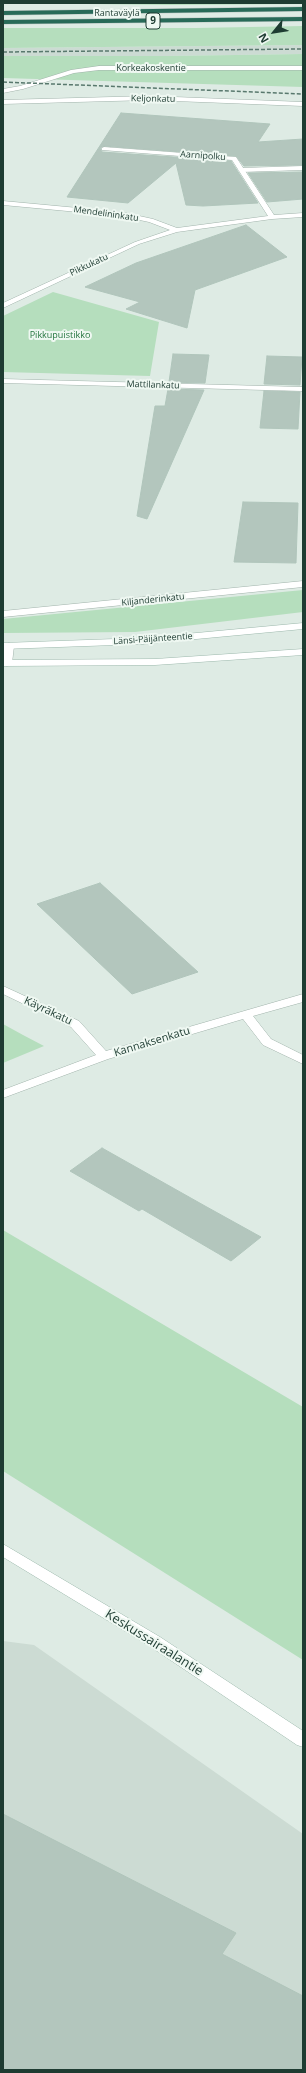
<!DOCTYPE html>
<html>
<head>
<meta charset="utf-8">
<style>
  body { margin:0 }
  #map { position:relative; width:306px; height:2073px; overflow:hidden; background:#deebe4; font-family:"Open Sans",sans-serif }
  canvas { display:block }
  .frame { position:absolute; inset:0; border:4px solid #1e3c32; pointer-events:none }
  .north { position:absolute; left:254px; top:12px; width:40px; height:40px; -webkit-text-stroke:3px #eff8f2; paint-order:stroke; rotate:240deg; font-size:11px; font-weight:700; line-height:16px; text-align:center; color:#1e3c32 }
  .north::after { content:''; display:block; margin:auto; width:14px; height:18px; background:#1e3c32; clip-path:polygon(50% 0,100% 100%,50% 72%,0 100%) }
</style>
</head>
<body>
<div id="map">
<canvas width="306" height="2073"></canvas>
<div class="frame"></div>
<div class="north">N</div>
</div>
<script>
const context = document.querySelector('canvas').getContext('2d');
context.lineJoin = 'round';
function fill(path, color) { context.fillStyle = color; context.fill(path, 'evenodd'); }
const shape = rows => new Path2D(rows.map(r => 'M' + r).join(''));
function stroke(path, color, width, dash) { context.strokeStyle = color; context.lineWidth = width; context.lineCap = dash ? 'butt' : 'round'; context.setLineDash(dash || []); context.stroke(path); }
function label(font, color, halo, rows, align = 'center') {
  context.font = font + ' "Open Sans",sans-serif'; context.lineWidth = 4; context.setLineDash([]); context.textBaseline = 'middle'; context.strokeStyle = halo; context.fillStyle = color; for (const [text, x, y, turn = 0] of rows) {
    context.save(); context.translate(x, y); context.rotate((+turn || 0) * Math.PI / 180); context.textAlign = isNaN(turn) ? turn : align; if (halo) context.strokeText(text, 0, 0); context.fillText(text, 0, 0); context.restore();
  }
}
const built = shape([
  [303,45,303,54,168,56,3,56,3,48],
  [3,1641,34,1645,303,1834,303,2070,3,2070]
]);
const green = shape([
  [3,3,303,3,303,4,170,5],
  [303,26,303,45,3,48,3,28,196,28],
  [303,54,303,87,3,78,3,56,168,56],
  [53,292,159,322,150,376,3,372,3,316],
  [303,590,303,612,135,632,3,633,3,619],
  [3,1024,23,1035,44,1046,3,1063],
  [3,1230,303,1407,303,1660,3,1471]
]);
const building = shape([
  [121,113,270,124,258,142,303,139,303,165,244,166,236,156,104,146,100,148,102,152,231,161,258,203,203,206,186,205,176,163,128,203,67,197,121,113],
  [303,172,303,199,267,202,248,173,303,172],
  [246,225,287,257,195,290,187,328,126,309,140,302,85,287,136,263,246,225],
  [173,354,209,355,205,383,169,382,173,354],
  [267,356,302,357,300,385,264,384,267,356],
  [168,389,204,390,147,519,137,516,155,406,165,406,168,389],
  [264,391,300,392,298,429,260,428,264,391],
  [243,502,298,503,296,563,234,562,243,502],
  [100,883,198,972,132,994,37,904,100,883],
  [102,1148,205,1206,261,1237,231,1261,142,1209,139,1211,70,1171,102,1148],
  [3,1814,236,1933,222,1954,303,1996,303,2070,3,2070,3,1814]
]);
const lane = shape([
  [303,166,303,170,241,172,238,170,241,168,303,166],
  [9,643,14,646,12,663,7,666,3,664,3,656,4,646,9,643]
]);
const street = shape([
  [99,66,303,66,303,70,99,70,74,73,23,89,3,93,3,89,20,86,71,70,99,66],
  [149,96,303,102,303,106,149,100,3,104,3,100,149,96],
  [104,147,236,157,274,215,303,213,303,217,272,219,177,232,139,244,3,308,3,303,135,242,170,230,149,222,121,216,3,205,3,201,121,212,153,219,177,228,268,216,232,160,102,150,102,148,104,147],
  [3,379,303,387,303,391,3,383,3,379],
  [303,581,303,587,3,617,3,611,303,581],
  [3,986,79,1021,106,1051,303,994,303,1002,253,1016,271,1039,303,1055,303,1064,263,1045,243,1019,108,1059,3,1098,3,1090,96,1055,71,1027,3,994,3,986]
]);
const secondary = shape([
  [303,623,303,629,143,644,3,649,3,643,143,638,303,623],
  [303,649,303,655,155,665,3,666,3,660,155,659,303,649],
  [3,1544,160,1637,303,1731,303,1747,297,1745,148,1645,3,1557,3,1544]
]);
const highway = shape([
  [303,7,303,11,3,15,3,11,303,7],
  [303,17,303,21,3,24,3,20,303,17]
]);
const rail = shape([
  [3,52,303,49],
  [3,82,303,94]
]);
const farStreetnames = [
  ["Rantaväylä",117,13],
  ["Korkeakoskentie",151,68],
  ["Keljonkatu",153,99,1],
  ["Aarnipolku",203,156,4],
  ["Mendelininkatu",106,214,8],
  ["Pikkukatu",89,265,-25],
  ["Mattilankatu",153,385,2],
  ["Kiljanderinkatu",153,600,-6],
  ["Länsi-Päijänteentie",153,639,-4]
];
const farParknames = [
  ["Pikkupuistikko",60,335]
];
const shields = [
  [153,21,14]
];
const shieldNames = [
  ["9",153,21]
];
const streetNames = [
  ["Käyräkatu",48,1011,25],
  ["Kannaksenkatu",152,1042,-17]
];
const nearStreetnames = [
  ["Keskussairaalantie",154,1643,32]
];
fill(built, '#ccdbd3');
fill(green, '#b5debd');
fill(building, '#b3c6bd');
stroke(building, '#b0c5bb', 1);
stroke(lane, '#a1b3ab', 1);
stroke(street, '#a1b3ab', 1);
stroke(secondary, '#9cb8ac', 1);
stroke(highway, '#c0c8c6', 1);
fill(lane, '#fff');
fill(street, '#fff');
fill(secondary, '#fff');
fill(highway, '#286a58');
stroke(rail, '#58786d', 1.5, [4, 2]);
label('9px', '#1e3c32', '#eff8f2', farStreetnames);
label('9px', '#25763f', '#eff8f2', farParknames);
for (const [x, y, w] of shields) { const box = new Path2D(); box.roundRect(x - w / 2, y - 8, w, 16, 3); context.fillStyle = '#eff8f2'; context.fill(box); stroke(box, '#1e3c32', 1); }
label('bold 10px', '#1e3c32', null, shieldNames);
label('11px', '#1e3c32', '#eff8f2', streetNames);
label('13px', '#1e3c32', '#eff8f2', nearStreetnames);
</script>
</body>
</html>
